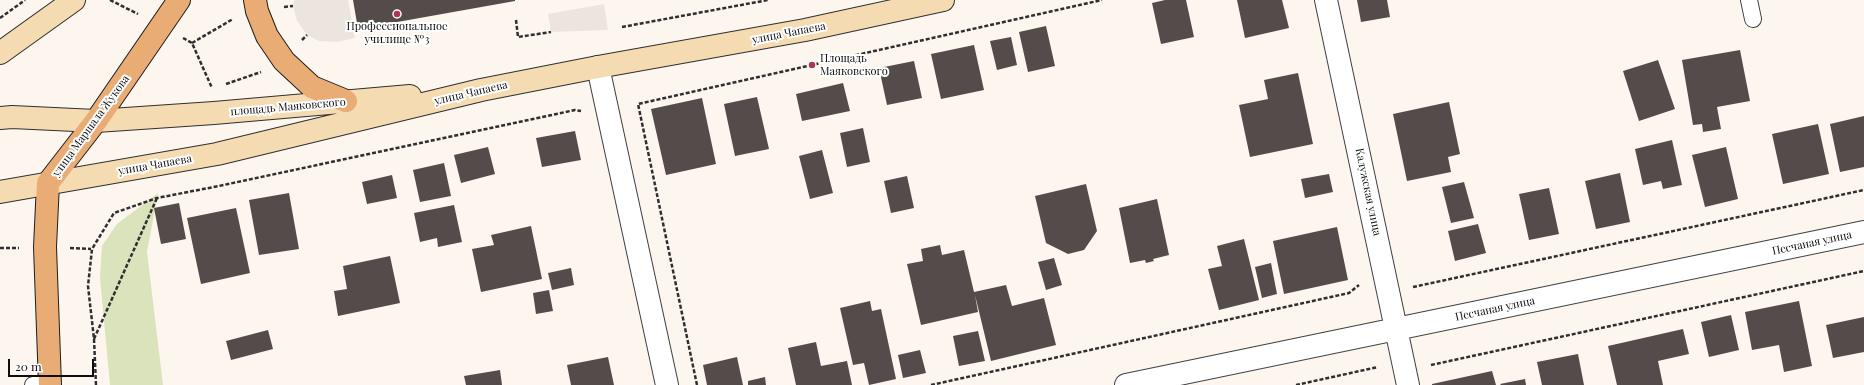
<!DOCTYPE html>
<html>
<head>
<meta charset="utf-8">
<style>
  body { margin:0 }
  #map { position:relative; width:1864px; height:385px; overflow:hidden; background:#fdf6ef; font-family:"Playfair Display",serif }
  canvas { display:block }
  .scale { position:absolute; left:8px; top:359px; width:86px; height:18px; box-sizing:border-box; border:2px solid #0d0d0d; border-top:0; padding-left:5px; font-size:12px; line-height:14px; white-space:nowrap; color:#0d0d0d; -webkit-text-stroke:3px #fff; paint-order:stroke }
</style>
</head>
<body>
<div id="map">
<canvas width="1864" height="385"></canvas>
<div class="scale">20 m</div>
</div>
<script>
const context = document.querySelector('canvas').getContext('2d');
context.lineJoin = 'round';
function fill(path, color) { context.fillStyle = color; context.fill(path, 'evenodd'); }
const shape = rows => new Path2D(rows.map(r => 'M' + r).join(''));
function stroke(path, color, width, dash) { context.strokeStyle = color; context.lineWidth = width; context.lineCap = dash ? 'butt' : 'round'; context.setLineDash(dash || []); context.stroke(path); }
function label(font, color, halo, rows, align = 'center') {
  context.font = font + ' "Playfair Display",serif'; context.lineWidth = 4; context.setLineDash([]); context.textBaseline = 'middle'; context.strokeStyle = halo; context.fillStyle = color; for (const [text, x, y, turn = 0] of rows) {
    context.save(); context.translate(x, y); context.rotate((+turn || 0) * Math.PI / 180); context.textAlign = isNaN(turn) ? turn : align; if (halo) context.strokeText(text, 0, 0); context.fillText(text, 0, 0); context.restore();
  }
}
const green = shape([
  [158,193,147,252,163,385,110,385,100,278,102,246,117,224]
]);
const plaza = shape([
  [294,0,348,0,355,38,337,42,319,41,307,35,297,21,293,6],
  [604,4,608,30,551,32,548,14]
]);
const building = shape([
  [353,0,515,0,515,1,358,29],
  [1165,0,1186,0,1194,37,1161,44,1152,3],
  [1237,0,1282,0,1289,28,1245,38],
  [1357,0,1387,0,1390,17,1361,22],
  [1046,26,1055,66,1028,72,1019,32],
  [1011,37,1017,65,997,70,990,41],
  [974,45,984,90,941,99,931,54],
  [1740,50,1750,101,1717,107,1721,129,1703,132,1702,124,1693,125,1682,60],
  [1658,60,1675,109,1639,121,1623,71],
  [914,61,922,98,887,105,879,68],
  [1298,73,1313,144,1250,157,1239,105,1268,99,1264,80],
  [843,83,850,111,802,121,796,94],
  [757,97,769,149,735,156,724,104],
  [702,98,716,164,666,175,651,109],
  [1449,102,1460,154,1448,157,1451,172,1407,181,1393,114],
  [1864,116,1864,167,1840,172,1830,124],
  [1818,124,1829,174,1783,184,1772,134],
  [863,128,870,162,847,167,840,133],
  [575,131,581,160,542,167,536,138],
  [1672,140,1682,185,1663,189,1661,181,1643,185,1635,149],
  [488,147,495,174,461,183,454,155],
  [1726,147,1738,199,1705,207,1692,155],
  [822,150,833,193,810,199,799,156],
  [444,163,451,196,420,202,413,170],
  [1620,173,1630,222,1596,229,1585,181],
  [1329,174,1333,192,1305,198,1301,179],
  [392,175,397,198,367,204,362,182],
  [907,176,914,208,891,213,884,181],
  [1464,182,1474,218,1451,223,1442,187],
  [1086,184,1097,231,1084,250,1068,254,1046,243,1035,196],
  [1549,188,1559,234,1529,240,1519,194],
  [289,193,299,249,259,255,249,200],
  [1157,199,1169,255,1153,259,1154,261,1146,263,1145,260,1130,263,1119,208],
  [179,203,186,239,161,244,154,208],
  [454,205,462,242,438,247,437,238,420,242,414,213],
  [236,208,250,273,201,284,187,218],
  [1478,224,1486,253,1455,261,1448,231],
  [531,226,542,279,481,292,472,249,494,245,491,235],
  [1337,227,1348,280,1284,294,1273,241],
  [1244,239,1259,300,1219,310,1208,269,1222,266,1217,246],
  [940,245,942,255,964,250,974,292,1006,285,1012,306,1044,298,1056,345,991,361,975,295,978,312,921,325,907,264,923,261,921,249],
  [390,256,400,303,338,316,334,291,347,289,343,266],
  [1054,258,1062,285,1046,290,1038,262],
  [1271,263,1277,294,1262,298,1255,267],
  [571,268,574,285,552,290,548,273],
  [549,290,553,311,536,314,533,293],
  [870,301,872,311,881,309,896,379,869,385,864,363,853,365,840,308],
  [1799,301,1812,366,1784,372,1779,345,1752,350,1745,312],
  [1731,315,1739,350,1709,357,1701,322],
  [1864,317,1864,352,1833,358,1826,325],
  [1683,329,1689,354,1658,361,1663,385,1617,385,1608,346],
  [268,330,273,349,231,360,226,341],
  [978,331,985,361,959,366,953,336],
  [816,342,821,366,847,361,852,385,796,385,788,348],
  [920,350,926,373,903,378,898,355],
  [1578,354,1584,385,1542,385,1537,362],
  [608,357,614,385,571,385,567,365],
  [737,357,743,385,707,385,703,365],
  [500,370,502,385,466,385,464,376],
  [1492,371,1496,385,1432,385,1432,384],
  [765,377,766,385,748,385,748,381],
  [1525,379,1526,385,1501,385,1500,384]
]);
const path = shape([
  [110,0,138,14],
  [284,7,293,6],
  [0,18,25,0],
  [516,20,518,37,551,32],
  [622,27,768,0],
  [183,38,192,43,212,88],
  [302,40,307,35],
  [192,43,233,19],
  [226,84,261,72],
  [0,248,19,248],
  [70,248,91,249],
  [1413,287,1864,190],
  [94,339,157,198],
  [1431,365,1864,271],
  [96,385,94,339,88,286,92,249,114,213,157,198,219,186,575,110,581,111],
  [697,385,638,104,1102,0],
  [931,385,1349,293,1359,285],
  [1296,385,1378,367]
]);
const lane = shape([
  [1749,0,1753,19],
  [33,385,50,383]
]);
const street = shape([
  [1326,0,1408,385],
  [598,67,667,385],
  [1126,385,1864,232]
]);
const secondary = shape([
  [0,53,74,0],
  [0,118,12,117,96,121,214,113,410,96],
  [0,192,217,154,481,90,598,67,805,30,943,0]
]);
const primary = shape([
  [255,0,257,11,267,36,284,61,312,87,346,101],
  [50,385,45,247,48,183,96,121,179,0]
]);
const markers = [
  [397,14,4,"#ac365b"],
  [812,65,4,"#ac365b"]
];
const poiNames = [
  ["Профессиональное",397,27],
  ["училище №3",397,40],
  ["Площадь",820,59,"left"],
  ["Маяковского",820,72,"left"]
];
const streetNames = [
  ["улица Чапаева",789,33,-11],
  ["улица Чапаева",471,93,-13],
  ["площадь Маяковского",288,107,-5],
  ["улица Маршала Жукова",91,126,-54],
  ["улица Чапаева",155,165,-10],
  ["Калужская улица",1368,192,78],
  ["Песчаная улица",1812,243,-12],
  ["Песчаная улица",1495,309,-12]
];
fill(green, '#dbe3bc');
fill(plaza, '#ece5de');
fill(building, '#544c4b');
stroke(lane, '#404040', 18);
stroke(street, '#404040', 24);
stroke(secondary, '#2f2f2f', 24);
stroke(primary, '#1e1e1e', 24);
stroke(path, '#2f2f2f', 2.5, [4, 2]);
stroke(lane, '#fff', 16);
stroke(street, '#fff', 22);
stroke(secondary, '#f5dbb2', 22);
stroke(primary, '#e8ac74', 22);
for (const [x, y, r, color] of markers) { const dot = new Path2D(); dot.arc(x, y, r, 0, 2 * Math.PI); context.fillStyle = color; context.fill(dot); stroke(dot, '#fff', 1.5); }
label('11px', '#0d0d0d', '#fff', poiNames);
label('11px', '#0d0d0d', '#fff', streetNames);
</script>
</body>
</html>
